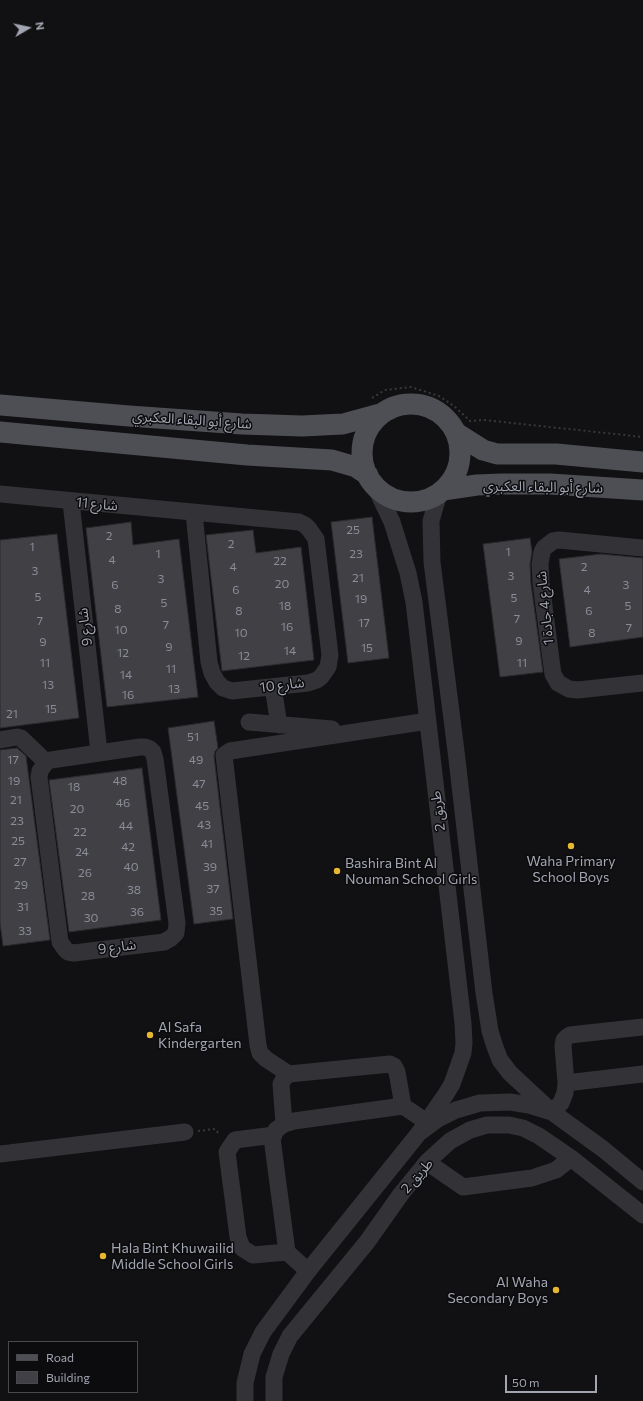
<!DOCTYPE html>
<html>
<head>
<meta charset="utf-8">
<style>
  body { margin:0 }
  #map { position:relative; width:643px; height:1401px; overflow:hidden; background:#111012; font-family:Commissioner,sans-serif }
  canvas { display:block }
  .legend { position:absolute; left:8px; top:1341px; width:130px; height:52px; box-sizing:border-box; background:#0c0b0d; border:1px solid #48494f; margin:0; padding:5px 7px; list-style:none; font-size:12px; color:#a2a6b2 }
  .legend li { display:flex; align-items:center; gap:8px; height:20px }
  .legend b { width:20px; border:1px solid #48494f }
  .north { position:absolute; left:8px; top:8px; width:40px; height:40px; -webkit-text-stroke:3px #0c0b0d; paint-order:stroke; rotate:81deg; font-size:11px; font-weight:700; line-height:16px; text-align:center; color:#a2a6b2 }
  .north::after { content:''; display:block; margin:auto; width:14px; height:18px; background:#a2a6b2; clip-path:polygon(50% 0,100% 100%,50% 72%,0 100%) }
  .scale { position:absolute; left:505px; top:1375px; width:92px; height:18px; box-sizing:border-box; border:2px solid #a2a6b2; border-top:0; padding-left:5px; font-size:12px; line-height:14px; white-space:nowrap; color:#a2a6b2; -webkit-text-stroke:3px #0c0b0d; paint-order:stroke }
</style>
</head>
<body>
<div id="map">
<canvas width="643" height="1401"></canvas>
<ul class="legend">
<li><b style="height:5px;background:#4e4f55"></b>Road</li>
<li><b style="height:11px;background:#404045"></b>Building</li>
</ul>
<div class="north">N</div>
<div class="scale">50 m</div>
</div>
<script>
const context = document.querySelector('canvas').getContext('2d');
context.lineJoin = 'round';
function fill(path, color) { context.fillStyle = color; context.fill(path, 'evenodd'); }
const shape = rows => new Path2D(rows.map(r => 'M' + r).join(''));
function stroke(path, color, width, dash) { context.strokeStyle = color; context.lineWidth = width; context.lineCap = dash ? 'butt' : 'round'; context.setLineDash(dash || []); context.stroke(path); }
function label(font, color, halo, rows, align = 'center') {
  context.font = font + ' Commissioner,"Noto Sans Arabic",sans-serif'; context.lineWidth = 3; context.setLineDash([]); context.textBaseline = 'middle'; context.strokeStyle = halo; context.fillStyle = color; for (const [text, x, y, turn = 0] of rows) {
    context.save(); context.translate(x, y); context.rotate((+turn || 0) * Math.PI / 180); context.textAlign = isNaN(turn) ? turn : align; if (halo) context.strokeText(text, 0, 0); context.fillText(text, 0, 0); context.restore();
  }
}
const building = shape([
  [372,517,389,658,348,663,331,522,372,517],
  [131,522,133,545,179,539,198,697,107,707,86,528,131,522],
  [253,530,256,553,301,547,314,660,222,671,206,535,253,530],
  [57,534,79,718,0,728,0,540,57,534],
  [530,538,532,552,530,564,531,584,543,672,500,677,483,544,530,538],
  [601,554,643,558,643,637,570,647,559,559,601,554],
  [214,721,218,748,215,751,214,756,233,919,194,924,168,728,214,721],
  [17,748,26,756,50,940,3,946,0,923,0,750,17,748],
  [142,768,161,920,69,932,49,780,142,768]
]);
const path = shape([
  [372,398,385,390,411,387,439,396,454,406,469,420],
  [469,421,484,420,643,437],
  [198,1131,215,1129,220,1135]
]);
const minor = shape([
  [374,484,392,522,408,573,414,602,463,1023,464,1043,463,1053,452,1084,446,1094,419,1133],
  [439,493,431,521,432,562,456,751,484,993,490,1031,495,1047,500,1060,510,1073,552,1112,561,1103,565,1093,566,1083,563,1046,564,1040,567,1037,570,1035,643,1027],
  [0,494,299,522,305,525,309,529,316,539,330,655,328,667,321,677,317,680,308,683,232,691,223,688,217,682,212,673,209,662,194,513],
  [71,502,99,752],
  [643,548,559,540,553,541,544,548,542,552,540,564,541,583,552,667,553,674,558,683,569,689,578,690,643,683],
  [273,687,279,725],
  [249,722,332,729],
  [0,740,17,737,21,738,46,762],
  [140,747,145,747,150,749,153,752,155,759,177,923,176,933,171,938,164,942,74,953,68,952,65,949,60,942,39,777,40,771,46,762,51,760,140,747],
  [289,1074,266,1059,260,1053,258,1045,224,755,230,751,428,721],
  [566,1083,643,1074],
  [284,1124,281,1084,284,1078,289,1074,390,1064,394,1066,397,1072,403,1106],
  [274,1135,235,1140,227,1152,238,1237,242,1248,253,1255,287,1252],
  [0,1154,185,1132],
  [427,1162,463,1187,532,1178,556,1170,571,1158],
  [308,1271,287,1252,272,1138,276,1130,284,1124,294,1121,403,1106,427,1122],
  [245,1401,245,1383,252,1354,263,1332,308,1271,419,1133,438,1119,456,1110,480,1103,510,1102,529,1105,552,1112,603,1149,643,1182],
  [274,1401,274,1377,281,1354,290,1336,367,1242,401,1194,427,1162,450,1141,470,1130,487,1125,509,1125,523,1128,539,1136,571,1158,643,1215]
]);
const major = shape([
  '362 453a49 49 0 1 1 98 0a49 49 0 1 1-98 0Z',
  [0,405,129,416,242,424,302,426,343,424,383,413],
  [0,432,247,455,332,460,356,467,368,475],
  [456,433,483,450,497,454,556,454,643,462],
  [443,490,477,485,502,484,550,484,643,490]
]);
const markers = [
  [571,846,4,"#e7b733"],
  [337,871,4,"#e7b733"],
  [150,1035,4,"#e7b733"],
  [103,1256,4,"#e7b733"],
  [556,1290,4,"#e7b733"]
];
const numberNames = [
  ["25",353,530],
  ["2",109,536],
  ["2",231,544],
  ["1",32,547],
  ["1",508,552],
  ["1",158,554],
  ["23",356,554],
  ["4",112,560],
  ["22",280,561],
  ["4",233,567],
  ["2",584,567],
  ["3",35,571],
  ["3",511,576],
  ["21",358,578],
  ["3",161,579],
  ["20",282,584],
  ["6",115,585],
  ["3",626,585],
  ["6",236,590],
  ["4",587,590],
  ["5",38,597],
  ["5",514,598],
  ["19",361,599],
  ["5",164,603],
  ["18",285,606],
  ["5",628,606],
  ["8",118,609],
  ["8",239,611],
  ["6",589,611],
  ["7",517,619],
  ["7",40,621],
  ["17",364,623],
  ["7",166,625],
  ["16",287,627],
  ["7",629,628],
  ["10",121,630],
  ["10",241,633],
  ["8",592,633],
  ["9",519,641],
  ["9",43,642],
  ["9",169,647],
  ["15",367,648],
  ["14",290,651],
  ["12",123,653],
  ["12",244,656],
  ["11",45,663],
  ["11",522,663],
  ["11",171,669],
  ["14",126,675],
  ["13",48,685],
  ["13",174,689],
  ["16",128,695],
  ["15",51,709],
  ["21",12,714],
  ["51",193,737],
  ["17",13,760],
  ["49",196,760],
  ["19",14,781],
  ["48",120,781],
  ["47",199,784],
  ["18",74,787],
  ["21",16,800],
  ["46",123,803],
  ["45",202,806],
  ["20",77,809],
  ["23",17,821],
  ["43",204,825],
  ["44",126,826],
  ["22",80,832],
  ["25",18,841],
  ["41",207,844],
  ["42",128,847],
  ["24",82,852],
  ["27",20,862],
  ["40",131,867],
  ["39",210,867],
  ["26",85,873],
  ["29",21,885],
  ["37",213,889],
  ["38",134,890],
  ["28",88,896],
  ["31",23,907],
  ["35",216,911],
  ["36",137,912],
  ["30",91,918],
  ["33",25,931]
];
const streetNames = [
  ["شارع أبو البقاء العكبري",192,420,4],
  ["شارع أبو البقاء العكبري",543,487,1],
  ["شارع 11",97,504,5],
  ["شارع 4 جادة 1",545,608,-96],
  ["شارع 9",85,627,-97],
  ["شارع 10",282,685,-7],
  ["طريق 2",438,811,-97],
  ["شارع 9",117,947,-7],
  ["طريق 2",417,1176,-49]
];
const poiNames = [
  ["Waha Primary",571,861,"center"],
  ["School Boys",571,877,"center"],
  ["Bashira Bint Al",345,863],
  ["Nouman School Girls",345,879],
  ["Al Safa",158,1027],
  ["Kindergarten",158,1043],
  ["Hala Bint Khuwailid",111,1248],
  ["Middle School Girls",111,1264],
  ["Al Waha",548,1282,"right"],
  ["Secondary Boys",548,1298,"right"]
];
fill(building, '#404045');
stroke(building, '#2b2a2e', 1);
stroke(path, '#38393d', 2, [2, 3]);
stroke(minor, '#323237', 17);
stroke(major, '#4e4f55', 21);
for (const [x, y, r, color] of markers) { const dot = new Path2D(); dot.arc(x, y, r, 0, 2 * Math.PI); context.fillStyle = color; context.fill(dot); stroke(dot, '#0c0b0d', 1.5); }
label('12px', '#8a8c97', null, numberNames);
label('14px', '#a2a6b2', '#0c0b0d', streetNames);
label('14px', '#a2a6b2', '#0c0b0d', poiNames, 'left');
</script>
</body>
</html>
